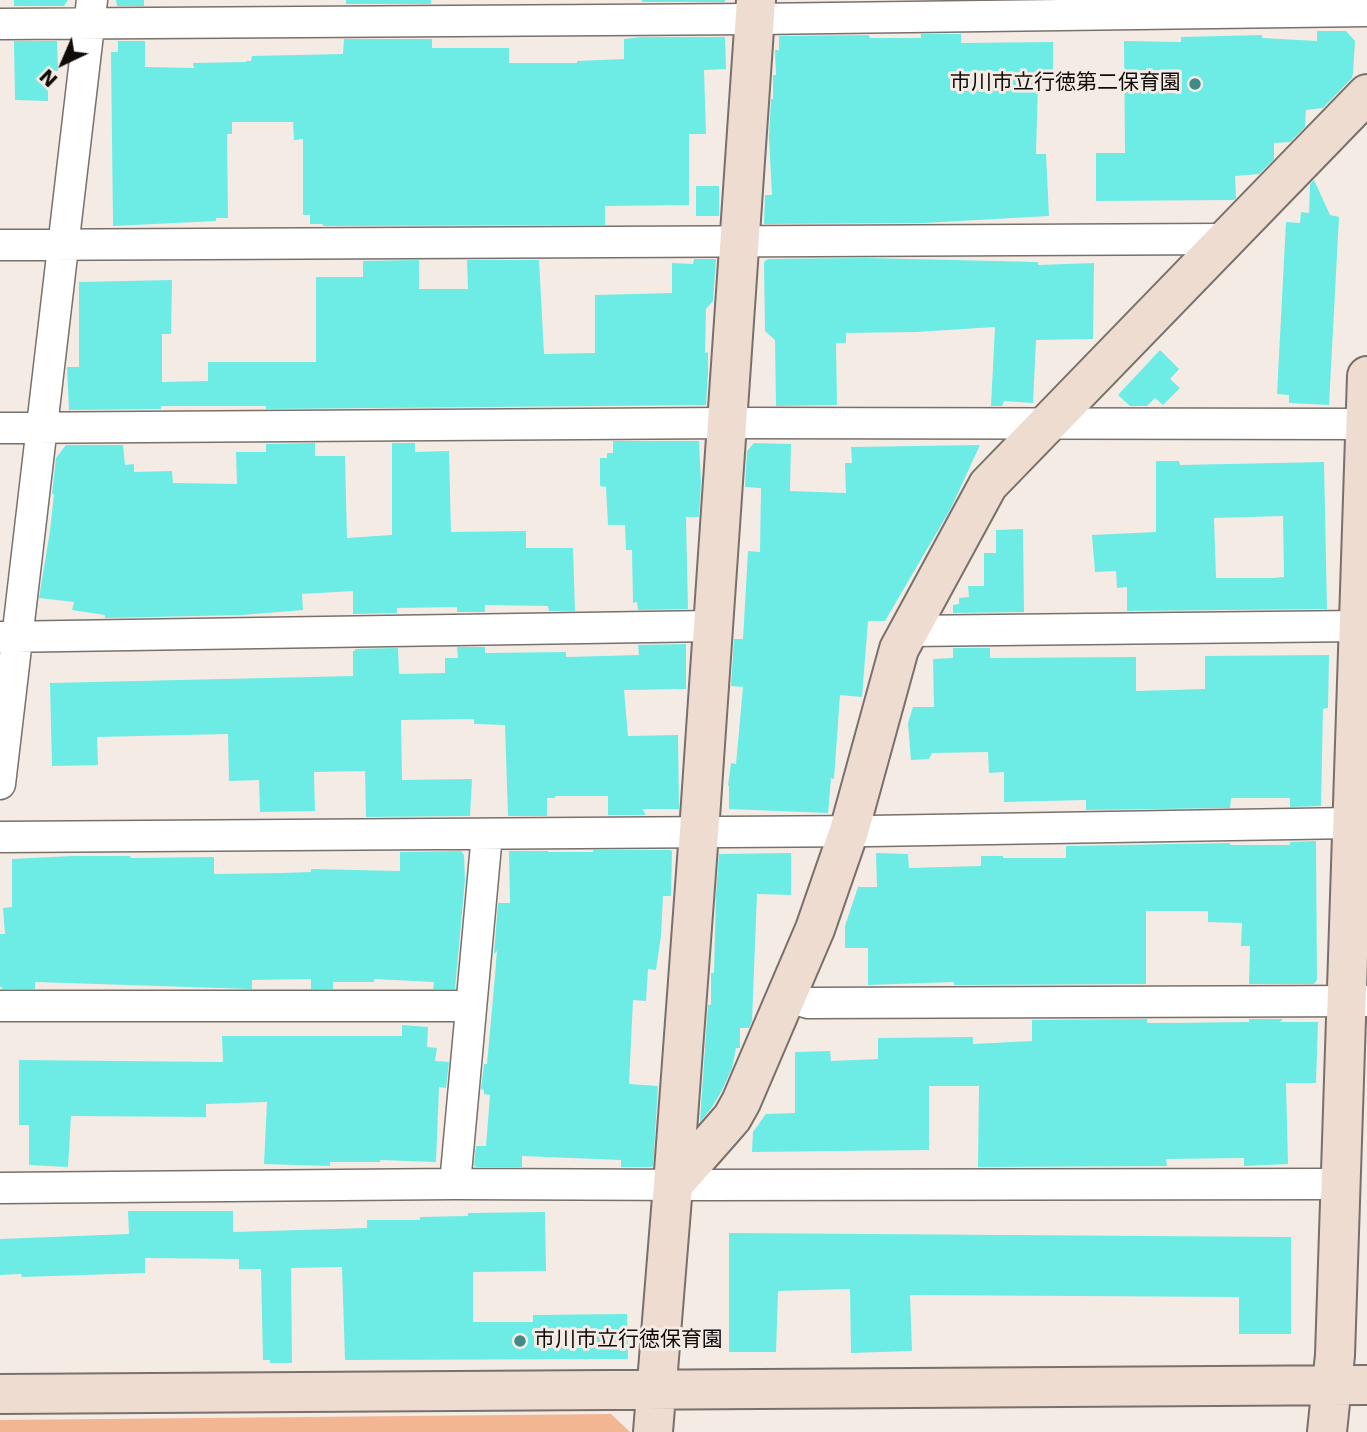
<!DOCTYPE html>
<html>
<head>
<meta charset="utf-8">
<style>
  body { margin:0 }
  #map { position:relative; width:1367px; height:1432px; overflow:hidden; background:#f5ebe5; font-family:"DejaVu Sans",sans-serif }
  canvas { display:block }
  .north { position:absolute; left:28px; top:28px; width:70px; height:70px; -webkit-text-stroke:5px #f5ebe5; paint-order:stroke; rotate:224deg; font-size:19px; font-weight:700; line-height:28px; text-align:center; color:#0f0c0a }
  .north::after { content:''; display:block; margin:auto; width:24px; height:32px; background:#0f0c0a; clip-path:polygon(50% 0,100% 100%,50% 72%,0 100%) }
</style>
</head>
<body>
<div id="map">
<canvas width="1367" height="1432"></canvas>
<div class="north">N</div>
</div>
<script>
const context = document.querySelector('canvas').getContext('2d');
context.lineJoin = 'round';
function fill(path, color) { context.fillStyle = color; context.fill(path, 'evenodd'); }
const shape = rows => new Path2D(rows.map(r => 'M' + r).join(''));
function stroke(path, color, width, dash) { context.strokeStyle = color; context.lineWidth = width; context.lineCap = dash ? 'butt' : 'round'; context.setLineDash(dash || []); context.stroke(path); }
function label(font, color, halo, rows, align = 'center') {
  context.font = font + ' "DejaVu Sans","Noto Sans JP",sans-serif'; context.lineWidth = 6; context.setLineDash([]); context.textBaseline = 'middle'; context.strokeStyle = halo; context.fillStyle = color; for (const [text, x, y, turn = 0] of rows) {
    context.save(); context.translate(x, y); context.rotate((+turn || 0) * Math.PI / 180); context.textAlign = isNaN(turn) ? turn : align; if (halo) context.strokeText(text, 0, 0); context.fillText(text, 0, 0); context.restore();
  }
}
const green = shape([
  [611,1414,630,1432,0,1432,0,1420]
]);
const building = shape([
  [14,0,68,0,64,6,14,6],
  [116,0,144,0,144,6,117,6],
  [346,0,431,0,431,4,346,4],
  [642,0,725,0,725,2,642,2],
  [1317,31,1346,31,1355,41,1353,73,1352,78,1323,108,1306,110,1305,127,1290,142,1274,143,1274,159,1259,174,1235,176,1236,198,1234,200,1096,201,1096,153,1125,153,1124,41,1181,42,1181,37,1262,35,1262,38,1317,41],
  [921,34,961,34,961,43,1053,42,1053,82,1038,82,1036,154,1046,154,1049,216,923,223,764,224,765,195,772,195,769,137,771,99,773,99,773,75,776,75,775,50,779,50,779,36,869,35,870,38,921,38],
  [642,37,725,37,726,69,704,70,706,134,689,134,689,205,605,206,605,225,324,226,322,224,310,224,310,215,303,215,303,139,294,140,293,122,232,122,232,134,227,134,228,218,216,218,216,221,113,226,111,52,118,52,118,41,145,41,145,67,194,68,193,63,246,62,246,61,251,61,252,56,343,54,344,39,432,39,432,48,509,48,509,63,577,63,577,61,624,59,624,39],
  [14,41,57,41,58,71,48,71,48,101,15,100],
  [1314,180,1330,215,1339,217,1329,405,1289,403,1289,395,1277,394,1286,222,1300,223,1301,212,1309,213,1310,184],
  [696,186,719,186,719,216,696,216],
  [866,258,1038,262,1038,265,1094,263,1093,339,1036,340,1033,403,1004,401,1002,406,991,406,995,327,916,332,846,333,846,343,836,343,837,405,776,406,775,340,765,331,764,262,768,259],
  [694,259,716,259,713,301,706,309,705,353,708,352,708,373,706,405,266,409,266,406,161,406,161,409,69,410,67,367,79,367,79,282,172,280,171,334,162,334,162,382,208,381,208,362,316,362,316,277,363,277,363,261,419,260,419,289,468,289,467,260,539,260,544,354,595,353,595,295,672,293,672,263,693,264],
  [1160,350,1179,369,1170,379,1180,388,1163,405,1155,398,1147,406,1130,406,1118,395],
  [613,441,699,441,701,483,699,517,686,517,688,609,638,610,637,602,633,603,632,550,626,550,625,525,608,525,606,487,600,486,600,458,607,458,607,453,613,453],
  [315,443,315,456,345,456,347,538,392,535,392,443,415,443,415,452,449,451,451,532,526,531,526,548,573,548,575,611,549,611,548,606,485,605,485,612,457,612,457,607,397,608,397,613,353,614,353,591,302,594,303,610,242,615,105,618,105,615,72,610,74,602,39,598,50,531,54,494,52,494,56,458,66,445,123,445,125,465,134,464,134,472,172,471,173,483,237,484,236,452,266,452,266,444],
  [754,443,791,444,790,491,846,493,845,463,852,463,851,447,980,445,951,508,885,621,868,621,862,697,840,695,834,779,831,778,828,813,729,809,729,786,728,786,731,763,736,764,743,687,731,686,734,639,743,639,748,551,760,552,761,488,745,487,747,451],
  [1156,461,1179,461,1180,465,1324,462,1327,609,1127,611,1127,587,1117,588,1116,571,1095,572,1092,535,1156,532],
  [1283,516,1284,577,1272,578,1216,578,1214,518],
  [1023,529,1024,612,953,613,953,605,959,604,959,598,969,597,968,586,984,586,984,553,996,553,996,530],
  [686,644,686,689,624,690,628,736,678,735,679,809,642,809,646,815,608,815,608,796,555,796,555,798,547,798,547,816,508,816,505,725,474,724,474,719,401,720,402,780,472,779,470,816,366,817,365,771,314,772,315,811,260,812,259,780,229,781,228,734,97,737,98,765,52,766,50,683,353,676,353,651,355,651,355,649,398,648,399,674,445,673,445,658,458,658,457,647,485,647,485,653,566,652,566,657,639,655,638,645],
  [953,648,990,648,990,658,1136,657,1136,691,1205,689,1205,656,1329,655,1328,708,1323,709,1321,806,1290,807,1290,798,1231,798,1230,808,1086,810,1086,800,1004,802,1004,772,989,773,988,752,932,753,929,759,911,760,908,723,913,707,934,707,933,659,953,658],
  [1316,841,1317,980,1314,984,1249,984,1250,946,1241,946,1242,923,1208,922,1208,911,1146,911,1146,984,954,985,954,982,868,985,868,948,845,948,845,926,858,887,877,887,876,853,908,854,909,868,981,866,981,856,1003,856,1003,858,1066,858,1066,846,1230,843,1230,845,1290,845,1290,842],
  [593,850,671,850,672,852,671,896,663,896,661,936,656,970,648,969,646,1001,633,1000,629,1084,658,1086,653,1166,650,1167,621,1167,621,1160,522,1156,522,1167,476,1167,474,1165,476,1146,486,1146,490,1095,484,1094,484,1090,481,1089,484,1064,487,1064,494,987,497,951,494,954,498,903,510,903,509,851,548,851,548,852,593,852],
  [461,851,464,855,465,880,455,989,433,989,434,982,374,979,374,982,333,982,333,989,311,989,311,979,252,980,252,989,35,982,35,989,3,989,0,986,0,934,5,934,3,908,12,907,12,859,72,856,130,856,131,858,214,857,214,874,280,873,311,872,311,869,400,871,400,852],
  [791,853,791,895,757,894,752,1021,749,1028,740,1028,740,1048,736,1048,732,1068,721,1092,712,1107,700,1122,708,1005,711,1005,711,973,714,973,716,895,719,854],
  [1147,1019,1147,1023,1168,1023,1249,1022,1249,1019,1283,1019,1280,1022,1318,1022,1316,1083,1286,1083,1288,1164,1244,1166,1244,1158,1166,1159,1167,1166,978,1167,979,1086,929,1086,929,1150,752,1152,753,1132,766,1114,795,1113,795,1052,830,1051,831,1061,878,1059,878,1038,973,1037,973,1044,1032,1041,1032,1020],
  [402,1025,428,1027,427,1047,437,1048,435,1061,449,1062,446,1088,439,1087,436,1162,380,1160,380,1162,330,1162,330,1166,264,1164,267,1102,206,1104,206,1117,71,1116,68,1167,29,1165,29,1125,19,1125,19,1060,223,1062,222,1036,402,1036],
  [128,1211,233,1211,233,1232,367,1228,367,1220,420,1220,420,1217,468,1216,468,1213,545,1212,546,1271,473,1272,473,1322,533,1322,533,1315,627,1314,628,1359,345,1360,342,1267,291,1268,292,1363,270,1363,270,1360,263,1360,261,1269,239,1269,239,1259,145,1258,145,1273,22,1277,21,1274,0,1275,0,1239,129,1234],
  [729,1233,1291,1237,1291,1334,1239,1334,1239,1297,910,1295,912,1351,851,1353,850,1289,778,1291,776,1352,729,1352]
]);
const street = shape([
  [0,24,755,19,1367,11],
  [0,245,1224,239],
  [0,428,727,423,1365,424],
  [908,631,1359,626],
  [0,637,713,626],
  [0,784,92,0],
  [0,837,870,831,1352,823],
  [787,996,808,1003,1367,1001],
  [0,1006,471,1006],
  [455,1184,487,834],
  [0,1188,455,1184,704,1185,1340,1184]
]);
const secondary = shape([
  [673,1185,718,1134,732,1118,741,1102,815,929,849,831,899,649,988,485,1367,94],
  [0,1394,1367,1385],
  [653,1432,673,1185,699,832,756,0],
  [1327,1432,1335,1355,1367,376]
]);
const markers = [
  [1195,84,7,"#438a86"],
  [520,1341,7,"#438a86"]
];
const poiNames = [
  ["市川市立行徳第二保育園",1181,84],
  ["市川市立行徳保育園",534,1341,"left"]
];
fill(green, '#f3b693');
fill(building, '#6cece5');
stroke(street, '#78706b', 33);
stroke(secondary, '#78706b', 42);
stroke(street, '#fff', 30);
stroke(secondary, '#efdcd1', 38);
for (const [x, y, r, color] of markers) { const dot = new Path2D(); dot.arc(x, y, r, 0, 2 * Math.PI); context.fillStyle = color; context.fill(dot); stroke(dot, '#f5ebe5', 2.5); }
label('21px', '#0f0c0a', '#f5ebe5', poiNames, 'right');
</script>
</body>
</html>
